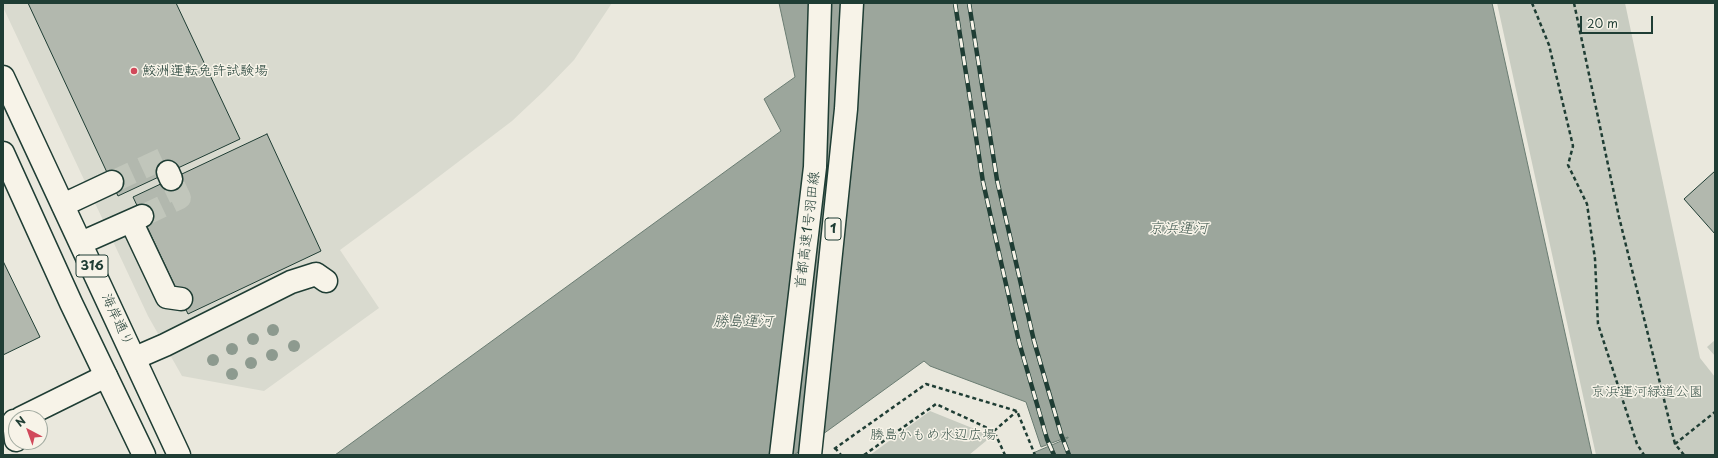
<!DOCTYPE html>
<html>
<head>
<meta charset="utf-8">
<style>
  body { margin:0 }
  #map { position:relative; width:1718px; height:458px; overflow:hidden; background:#eae8dd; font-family:"Playpen Sans",sans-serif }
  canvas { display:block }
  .frame { position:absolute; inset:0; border:4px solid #1f3d34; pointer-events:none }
  .north { position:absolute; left:8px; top:410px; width:40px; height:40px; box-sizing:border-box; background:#f7f3e8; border:1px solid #a1aaa0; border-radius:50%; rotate:319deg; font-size:11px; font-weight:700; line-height:16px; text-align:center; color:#1f3d34 }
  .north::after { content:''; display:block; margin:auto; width:14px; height:18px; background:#d1495b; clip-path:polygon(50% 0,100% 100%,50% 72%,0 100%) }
  .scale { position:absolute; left:1580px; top:16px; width:73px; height:18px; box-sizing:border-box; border:2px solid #1f3d34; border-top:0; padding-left:5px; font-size:12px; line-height:14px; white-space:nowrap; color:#1f3d34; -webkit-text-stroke:3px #f7f3e8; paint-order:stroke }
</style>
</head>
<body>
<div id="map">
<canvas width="1718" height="458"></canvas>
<div class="frame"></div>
<div class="north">N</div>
<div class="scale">20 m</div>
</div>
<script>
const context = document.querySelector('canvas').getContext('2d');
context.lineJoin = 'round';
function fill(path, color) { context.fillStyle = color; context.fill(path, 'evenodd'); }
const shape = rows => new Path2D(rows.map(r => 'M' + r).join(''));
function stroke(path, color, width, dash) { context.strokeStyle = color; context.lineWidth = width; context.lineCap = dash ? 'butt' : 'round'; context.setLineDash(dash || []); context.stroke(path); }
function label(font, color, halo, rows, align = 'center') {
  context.font = font + ' "Playpen Sans","Klee One",sans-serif'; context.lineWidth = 3; context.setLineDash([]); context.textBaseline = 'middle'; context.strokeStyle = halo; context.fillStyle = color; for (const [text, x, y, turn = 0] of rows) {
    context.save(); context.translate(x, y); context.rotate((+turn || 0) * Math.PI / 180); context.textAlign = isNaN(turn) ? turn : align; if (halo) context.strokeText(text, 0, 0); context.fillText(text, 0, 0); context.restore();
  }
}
const built = shape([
  [3,3,612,3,574,60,545,90,512,121,416,194,340,250,379,308,264,391,182,376,148,316,3,7]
]);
const green = shape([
  [1497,3,1625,3,1700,358,1715,377,1715,455,1596,455],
  [1715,340,1715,356,1707,347],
  [930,411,992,436,969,455,870,455]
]);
const water = shape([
  [779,3,1492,3,1592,455,1034,455,1033,453,1068,438,1068,437,1041,447,1026,402,930,366,924,361,794,455,335,455,781,131,764,99,795,77,779,3]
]);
const building = shape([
  [28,3,176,3,240,139,118,196,28,3],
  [267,134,321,251,188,314,133,197,267,134],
  [1715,171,1715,234,1684,199,1715,171],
  [3,261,40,337,3,355,3,261]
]);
const minorTunnel = shape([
  [112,182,162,159,168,172],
  [142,216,180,198,171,179]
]);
const path = shape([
  [1532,3,1549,45,1573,146,1568,165,1587,204,1595,259,1598,324,1637,444,1644,455],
  [1574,3,1619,217,1675,444],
  [994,431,1017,411],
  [835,448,841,455],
  [834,449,926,384,1017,411,1035,455],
  [864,455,936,404,994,431,1005,455],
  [1684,455,1675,444,1715,412]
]);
const minor = shape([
  [168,172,171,179],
  [63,205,112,182],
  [131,221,167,297,181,299],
  [81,243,142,216],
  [135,358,165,345,291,282,316,274,326,281],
  [21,418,106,376],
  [14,421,16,440]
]);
const major = shape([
  [3,77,179,455],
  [3,153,71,303,144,455]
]);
const highway = shape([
  [781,455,815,167,820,3],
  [810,455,846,109,852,3]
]);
const rail = shape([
  [955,3,983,182,1019,342,1047,439,1054,455],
  [969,3,997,180,1034,341,1061,434,1069,455]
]);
const trees = [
  [273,330],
  [253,339],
  [294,346],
  [232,349],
  [272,355],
  [213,360],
  [251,363],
  [232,374]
];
const markers = [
  [134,71,4,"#d1495b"]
];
const shields = [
  [833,229,16],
  [92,266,32]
];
const shieldNames = [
  ["1",833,229],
  ["316",92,266]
];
const poiNames = [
  ["鮫洲運転免許試験場",142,71]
];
const streetNames = [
  ["首都高速1号羽田線",808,230,-83],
  ["海岸通り",117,320,65]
];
const parkNames = [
  ["京浜運河緑道公園",1647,392],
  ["勝島かもめ水辺広場",933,435]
];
const waterNames = [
  ["京浜運河",1178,229],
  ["勝島運河",743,322]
];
fill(built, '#d9dacf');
fill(green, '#c8ccc1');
fill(water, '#9ca69c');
stroke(water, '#6a7c72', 1);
fill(building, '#b2b8ae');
stroke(building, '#1f3d34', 1);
stroke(minorTunnel, '#c1c6bb', 22, [22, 11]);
stroke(minor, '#1f3d34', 25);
stroke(major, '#1f3d34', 25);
stroke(highway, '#1f3d34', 25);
stroke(path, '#1f3d34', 2.5, [4, 3]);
stroke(minor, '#f7f3e8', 22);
stroke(major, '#f7f3e8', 22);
stroke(highway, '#f7f3e8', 22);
stroke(rail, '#1f3d34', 4.5);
stroke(rail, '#f7f3e8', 3, [9]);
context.fillStyle = '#8d9a8f';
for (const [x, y] of trees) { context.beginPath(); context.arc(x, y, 6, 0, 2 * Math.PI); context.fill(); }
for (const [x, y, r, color] of markers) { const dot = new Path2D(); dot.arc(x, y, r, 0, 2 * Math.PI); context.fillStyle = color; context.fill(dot); stroke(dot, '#f7f3e8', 1.5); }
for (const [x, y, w] of shields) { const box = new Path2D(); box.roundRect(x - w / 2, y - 11, w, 22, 3); context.fillStyle = '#f7f3e8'; context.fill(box); stroke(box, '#1f3d34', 1); }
label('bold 13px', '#1f3d34', null, shieldNames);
label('14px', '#1f3d34', '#f7f3e8', poiNames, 'left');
label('14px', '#1f3d34', '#f7f3e8', streetNames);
label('14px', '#415a50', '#f7f3e8', parkNames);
label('italic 15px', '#445c53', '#f7f3e8', waterNames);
</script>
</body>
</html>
